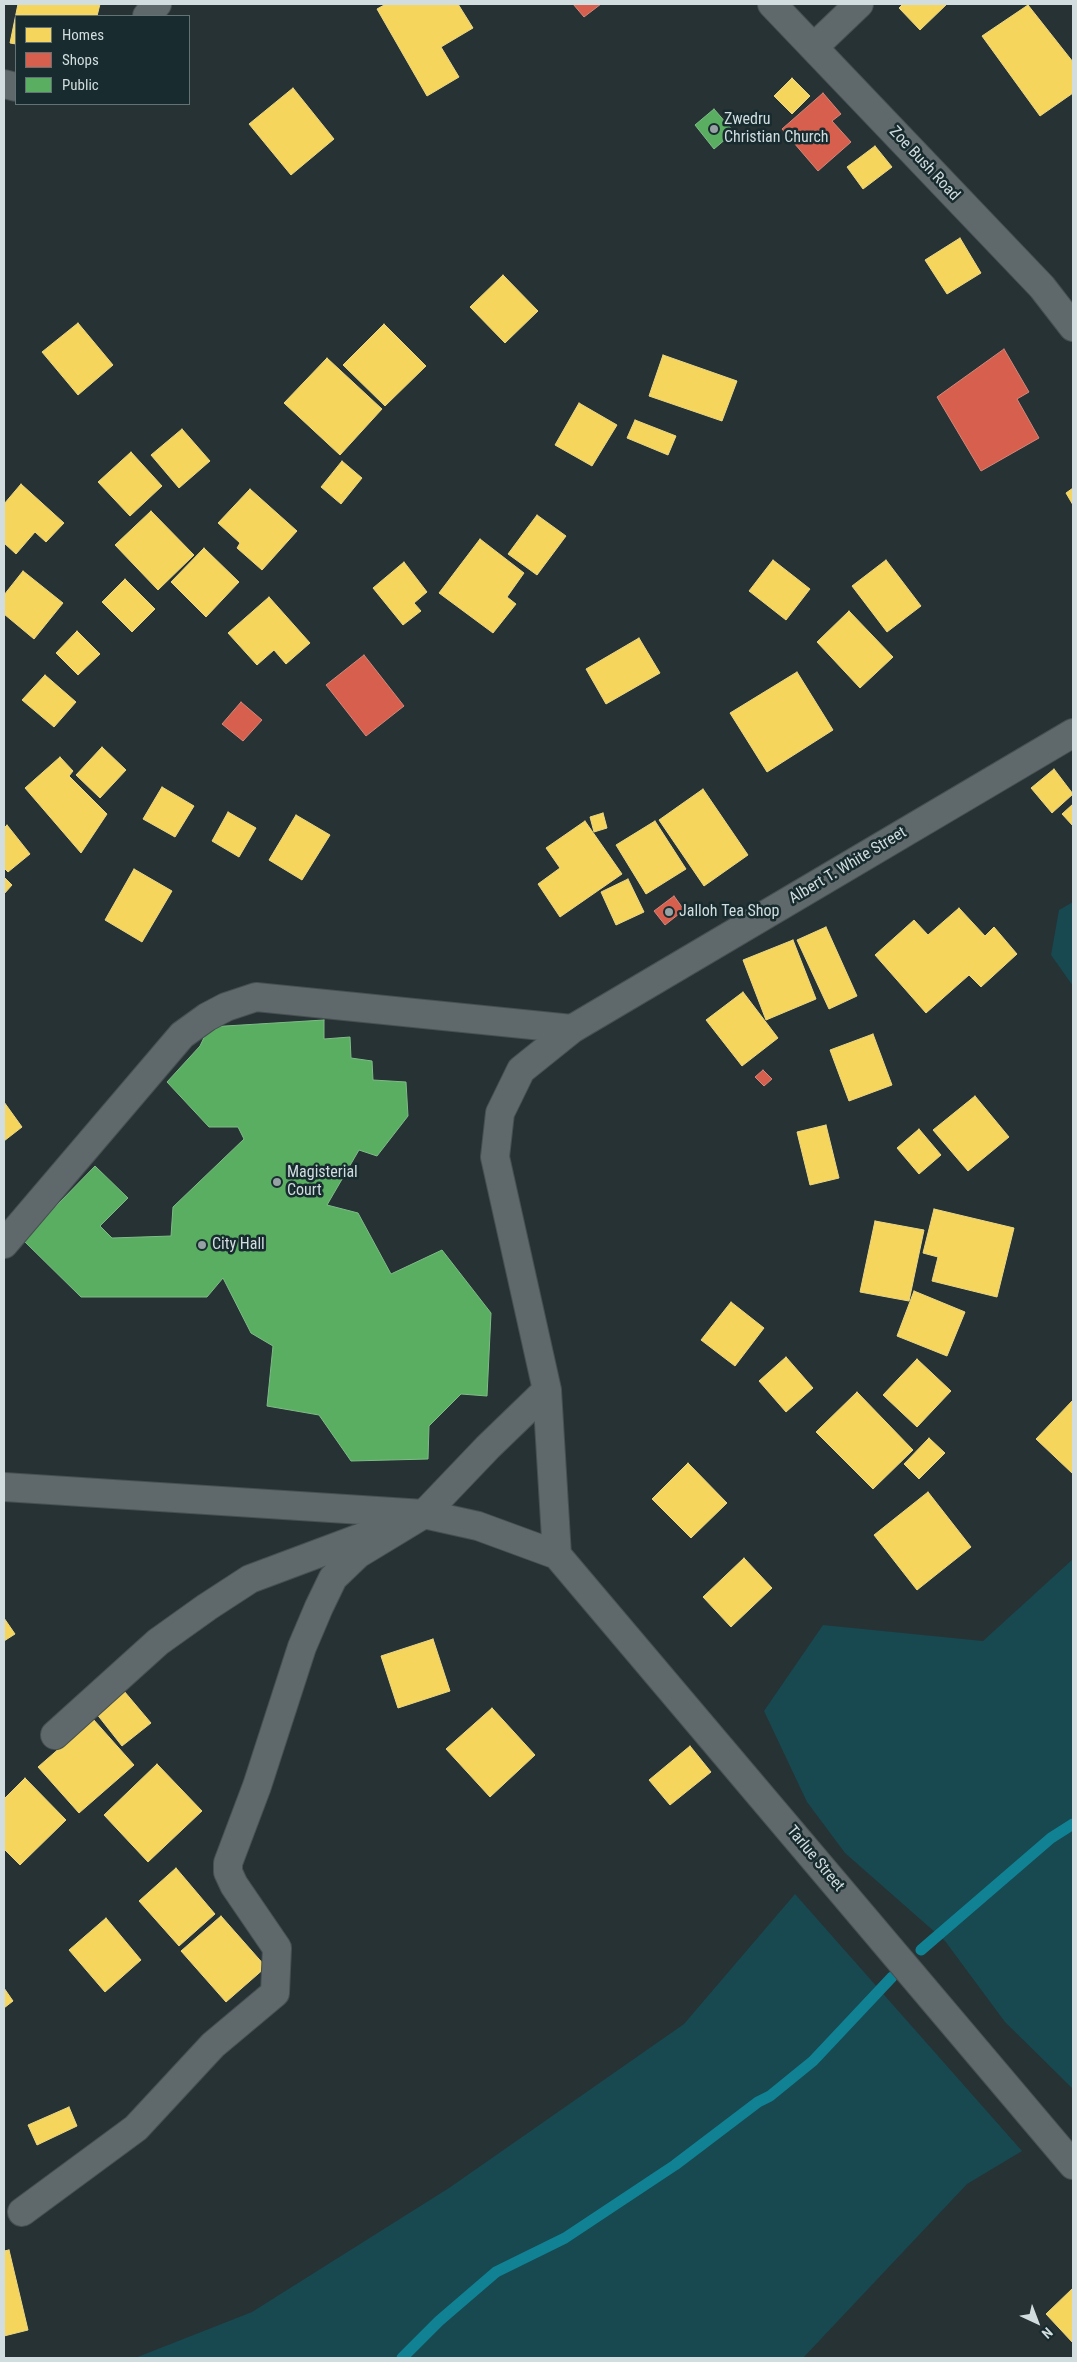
<!DOCTYPE html>
<html>
<head>
<meta charset="utf-8">
<style>
  body { margin:0 }
  #map { position:relative; width:1077px; height:2362px; overflow:hidden; background:#273234; font-family:"Roboto Condensed",sans-serif }
  canvas { display:block }
  .frame { position:absolute; inset:0; border:5px solid #d1dddf; pointer-events:none }
  .legend { position:absolute; left:15px; top:15px; width:175px; height:90px; box-sizing:border-box; background:#182b2f; border:1px solid #627275; margin:0; padding:6px 9px; list-style:none; font-size:15px; color:#d1dddf }
  .legend li { display:flex; align-items:center; gap:10px; height:25px }
  .legend b { width:25px; border:1px solid #627275 }
  .north { position:absolute; left:1012px; top:2297px; width:50px; height:50px; -webkit-text-stroke:4px #182b2f; paint-order:stroke; rotate:137deg; font-size:14px; font-weight:700; line-height:20px; text-align:center; color:#d1dddf }
  .north::after { content:''; display:block; margin:auto; width:18px; height:22px; background:#d1dddf; clip-path:polygon(50% 0,100% 100%,50% 72%,0 100%) }
</style>
</head>
<body>
<div id="map">
<canvas width="1077" height="2362"></canvas>
<div class="frame"></div>
<ul class="legend">
<li><b style="height:14px;background:#f6d55c"></b>Homes</li>
<li><b style="height:14px;background:#d6604d"></b>Shops</li>
<li><b style="height:14px;background:#5aae61"></b>Public</li>
</ul>
<div class="north">N</div>
</div>
<script>
const context = document.querySelector('canvas').getContext('2d');
context.lineJoin = 'round';
function fill(path, color) { context.fillStyle = color; context.fill(path, 'evenodd'); }
const shape = rows => new Path2D(rows.map(r => 'M' + r).join(''));
function stroke(path, color, width, dash) { context.strokeStyle = color; context.lineWidth = width; context.lineCap = dash ? 'butt' : 'round'; context.setLineDash(dash || []); context.stroke(path); }
function label(font, color, halo, rows, align = 'center') {
  context.font = font + ' "Roboto Condensed",sans-serif'; context.lineWidth = 5; context.setLineDash([]); context.textBaseline = 'middle'; context.strokeStyle = halo; context.fillStyle = color; for (const [text, x, y, turn = 0] of rows) {
    context.save(); context.translate(x, y); context.rotate((+turn || 0) * Math.PI / 180); context.textAlign = isNaN(turn) ? turn : align; if (halo) context.strokeText(text, 0, 0); context.fillText(text, 0, 0); context.restore();
  }
}
const green = shape([
  [1073,902,1073,986,1051,955,1059,910],
  [1073,1559,1073,2089,1005,2022,945,1941,845,1853,807,1802,764,1711,823,1625,983,1641],
  [795,1894,1022,2151,967,2184,803,2358,135,2358,252,2312,449,2188,684,2024]
]);
const homes = shape([
  [18,4,100,4,97,16,16,16,16,44,10,43,18,4],
  [386,4,458,4,473,28,441,47,459,77,427,96,377,9,386,4],
  [903,4,947,4,920,30,899,8,903,4],
  [1028,5,1073,62,1073,93,1040,116,982,36,1028,5],
  [792,78,810,96,792,114,774,96,792,78],
  [293,88,334,139,291,175,249,124,293,88],
  [875,146,892,167,863,189,847,167,875,146],
  [960,238,981,273,947,294,925,260,960,238],
  [503,275,538,311,505,343,470,307,503,275],
  [78,323,113,365,78,395,42,352,78,323],
  [384,324,426,366,385,406,343,365,384,324],
  [663,355,737,381,722,421,649,396,663,355],
  [327,358,382,409,340,455,284,403,327,358],
  [579,403,617,425,592,466,555,445,579,403],
  [635,420,676,436,668,455,627,438,635,420],
  [182,429,210,461,179,488,151,455,182,429],
  [131,452,162,486,130,516,98,482,131,452],
  [342,461,362,478,341,504,321,487,342,461],
  [21,484,64,523,46,542,35,532,16,554,4,543,4,504,21,484],
  [1073,488,1073,505,1066,493,1073,488],
  [250,489,297,531,262,570,237,548,240,543,218,523,250,489],
  [151,511,194,555,158,590,115,545,151,511],
  [537,515,566,536,537,575,508,554,537,515],
  [480,539,524,573,507,597,516,604,493,633,439,593,480,539],
  [204,548,239,582,206,617,171,582,204,548],
  [773,560,810,589,786,620,749,591,773,560],
  [886,560,921,606,887,632,852,586,886,560],
  [404,562,427,592,414,603,421,611,403,625,373,588,404,562],
  [23,571,63,603,34,639,4,614,4,595,23,571],
  [125,579,155,609,132,632,102,602,125,579],
  [269,597,310,643,286,664,274,650,257,665,228,633,269,597],
  [849,611,893,657,860,688,817,642,849,611],
  [77,631,100,654,78,675,56,653,77,631],
  [639,638,660,673,606,704,586,669,639,638],
  [797,672,833,730,767,772,730,713,797,672],
  [45,675,76,702,54,727,22,700,45,675],
  [102,747,126,770,100,798,76,775,102,747],
  [60,757,73,771,69,776,107,814,81,853,25,788,60,757],
  [1054,769,1073,794,1052,813,1031,788,1054,769],
  [162,787,194,806,175,837,143,819,162,787],
  [703,789,748,855,704,886,659,820,703,789],
  [1073,804,1073,826,1062,814,1073,804],
  [228,812,256,828,239,857,212,841,228,812],
  [603,813,607,828,594,832,590,817,603,813],
  [296,815,330,835,302,880,269,860,296,815],
  [585,821,622,874,560,917,538,884,560,868,546,848,585,821],
  [655,821,686,869,646,894,616,845,655,821],
  [7,825,30,854,8,872,4,868,4,828,7,825],
  [134,869,172,891,142,942,105,920,134,869],
  [4,877,12,885,4,894,4,877],
  [628,879,644,912,616,925,601,892,628,879],
  [959,908,985,936,994,927,1017,954,981,987,969,975,926,1013,875,955,914,920,928,935,959,908],
  [826,927,857,996,829,1009,797,940,826,927],
  [793,940,816,999,766,1020,743,960,793,940],
  [743,992,778,1038,742,1066,706,1020,743,992],
  [873,1034,892,1085,849,1101,830,1050,873,1034],
  [975,1096,1009,1137,968,1171,933,1130,975,1096],
  [4,1102,22,1127,4,1141,4,1102],
  [826,1125,839,1178,810,1185,797,1132,826,1125],
  [919,1129,941,1155,919,1174,897,1148,919,1129],
  [934,1209,1014,1228,997,1297,932,1281,938,1257,923,1253,934,1209],
  [875,1221,924,1230,909,1301,860,1292,875,1221],
  [914,1291,965,1312,947,1356,897,1336,914,1291],
  [731,1302,764,1328,735,1366,701,1340,731,1302],
  [786,1357,813,1388,786,1412,759,1381,786,1357],
  [917,1359,951,1391,917,1427,883,1395,917,1359],
  [857,1392,913,1450,873,1489,816,1432,857,1392],
  [1073,1400,1073,1474,1036,1439,1073,1400],
  [929,1438,945,1453,919,1479,904,1464,929,1438],
  [688,1463,727,1503,691,1538,652,1499,688,1463],
  [928,1492,971,1547,917,1590,874,1535,928,1492],
  [744,1558,772,1588,731,1627,703,1597,744,1558],
  [4,1618,15,1634,4,1641,4,1618],
  [433,1639,450,1691,398,1708,381,1656,433,1639],
  [124,1691,151,1723,122,1746,96,1713,124,1691],
  [492,1708,535,1755,490,1797,446,1749,492,1708],
  [93,1719,134,1765,79,1813,38,1767,93,1719],
  [690,1746,711,1772,670,1805,649,1780,690,1746],
  [157,1764,202,1811,148,1862,104,1815,157,1764],
  [25,1778,66,1820,20,1865,4,1849,4,1799,25,1778],
  [176,1868,215,1914,179,1946,139,1901,176,1868],
  [221,1916,266,1967,226,2002,181,1951,221,1916],
  [106,1918,141,1960,105,1992,69,1950,106,1918],
  [4,1988,13,2001,4,2008,4,1988],
  [69,2107,77,2126,37,2145,28,2125,69,2107],
  [9,2250,28,2330,4,2336,4,2251,9,2250],
  [1073,2288,1073,2343,1046,2314,1073,2288]
]);
const shops = shape([
  [573,4,601,4,584,17,573,4],
  [823,93,841,114,832,121,851,142,818,171,782,129,823,93],
  [1004,349,1029,392,1017,399,1039,438,981,471,937,397,1004,349],
  [364,655,404,706,366,736,326,685,364,655],
  [241,702,262,720,243,741,222,724,241,702],
  [674,896,684,910,665,925,654,911,674,896],
  [763,1070,772,1079,764,1086,755,1077,763,1070]
]);
const public = shape([
  [714,109,734,132,714,149,695,125,714,109],
  [324,1020,324,1039,350,1037,351,1058,372,1061,373,1080,406,1082,408,1116,377,1156,359,1150,327,1205,358,1213,391,1274,442,1250,491,1313,487,1396,461,1394,429,1426,428,1459,351,1461,319,1415,267,1406,273,1346,251,1333,223,1278,207,1297,81,1297,23,1240,95,1166,128,1198,100,1226,112,1238,171,1236,173,1207,244,1139,238,1127,209,1127,167,1082,200,1046,209,1027,324,1020]
]);
const stream = shape([
  [921,1950,1051,1838,1073,1824],
  [402,2358,439,2321,496,2272,565,2238,675,2165,758,2102,770,2096,813,2061,892,1977]
]);
const street = shape([
  [772,4,1042,287,1073,327],
  [147,16,157,4],
  [814,47,859,4],
  [4,84,16,87],
  [4,1244,182,1035,207,1017,226,1007,256,997,572,1029],
  [4,1487,424,1514,478,1526,557,1555],
  [557,1555,547,1390,495,1157,500,1113,521,1070,572,1029,1073,733],
  [557,1555,1073,2165],
  [55,1735,158,1642,207,1607,250,1579,373,1533],
  [22,2212,136,2128,213,2045,275,1993,277,1948,234,1885,228,1872,228,1863,257,1786,302,1647,319,1607,333,1578,358,1554,424,1514,488,1447,547,1390]
]);
const markers = [
  [714,129,5,"#96a1a3"],
  [669,912,5,"#96a1a3"],
  [277,1182,5,"#96a1a3"],
  [202,1245,5,"#96a1a3"]
];
const poiNames = [
  ["Zwedru",724,120],
  ["Christian Church",724,138],
  ["Jalloh Tea Shop",679,912],
  ["Magisterial",287,1173],
  ["Court",287,1191],
  ["City Hall",212,1245]
];
const streetNames = [
  ["Zoe Bush Road",924,164,47],
  ["Albert T. White Street",848,866,-31],
  ["Tarlue Street",815,1859,50]
];
fill(green, '#184850');
fill(homes, '#f6d55c');
stroke(homes, '#ebd783', 1);
fill(shops, '#d6604d');
stroke(shops, '#d48679', 1);
fill(public, '#5aae61');
stroke(public, '#7ebc87', 1);
stroke(stream, '#108294', 11);
stroke(street, '#465052', 30);
stroke(street, '#5f686a', 28);
for (const [x, y, r, color] of markers) { const dot = new Path2D(); dot.arc(x, y, r, 0, 2 * Math.PI); context.fillStyle = color; context.fill(dot); stroke(dot, '#182b2f', 2); }
label('16px', '#d1dddf', '#182b2f', poiNames, 'left');
label('16px', '#d1dddf', '#182b2f', streetNames);
</script>
</body>
</html>
